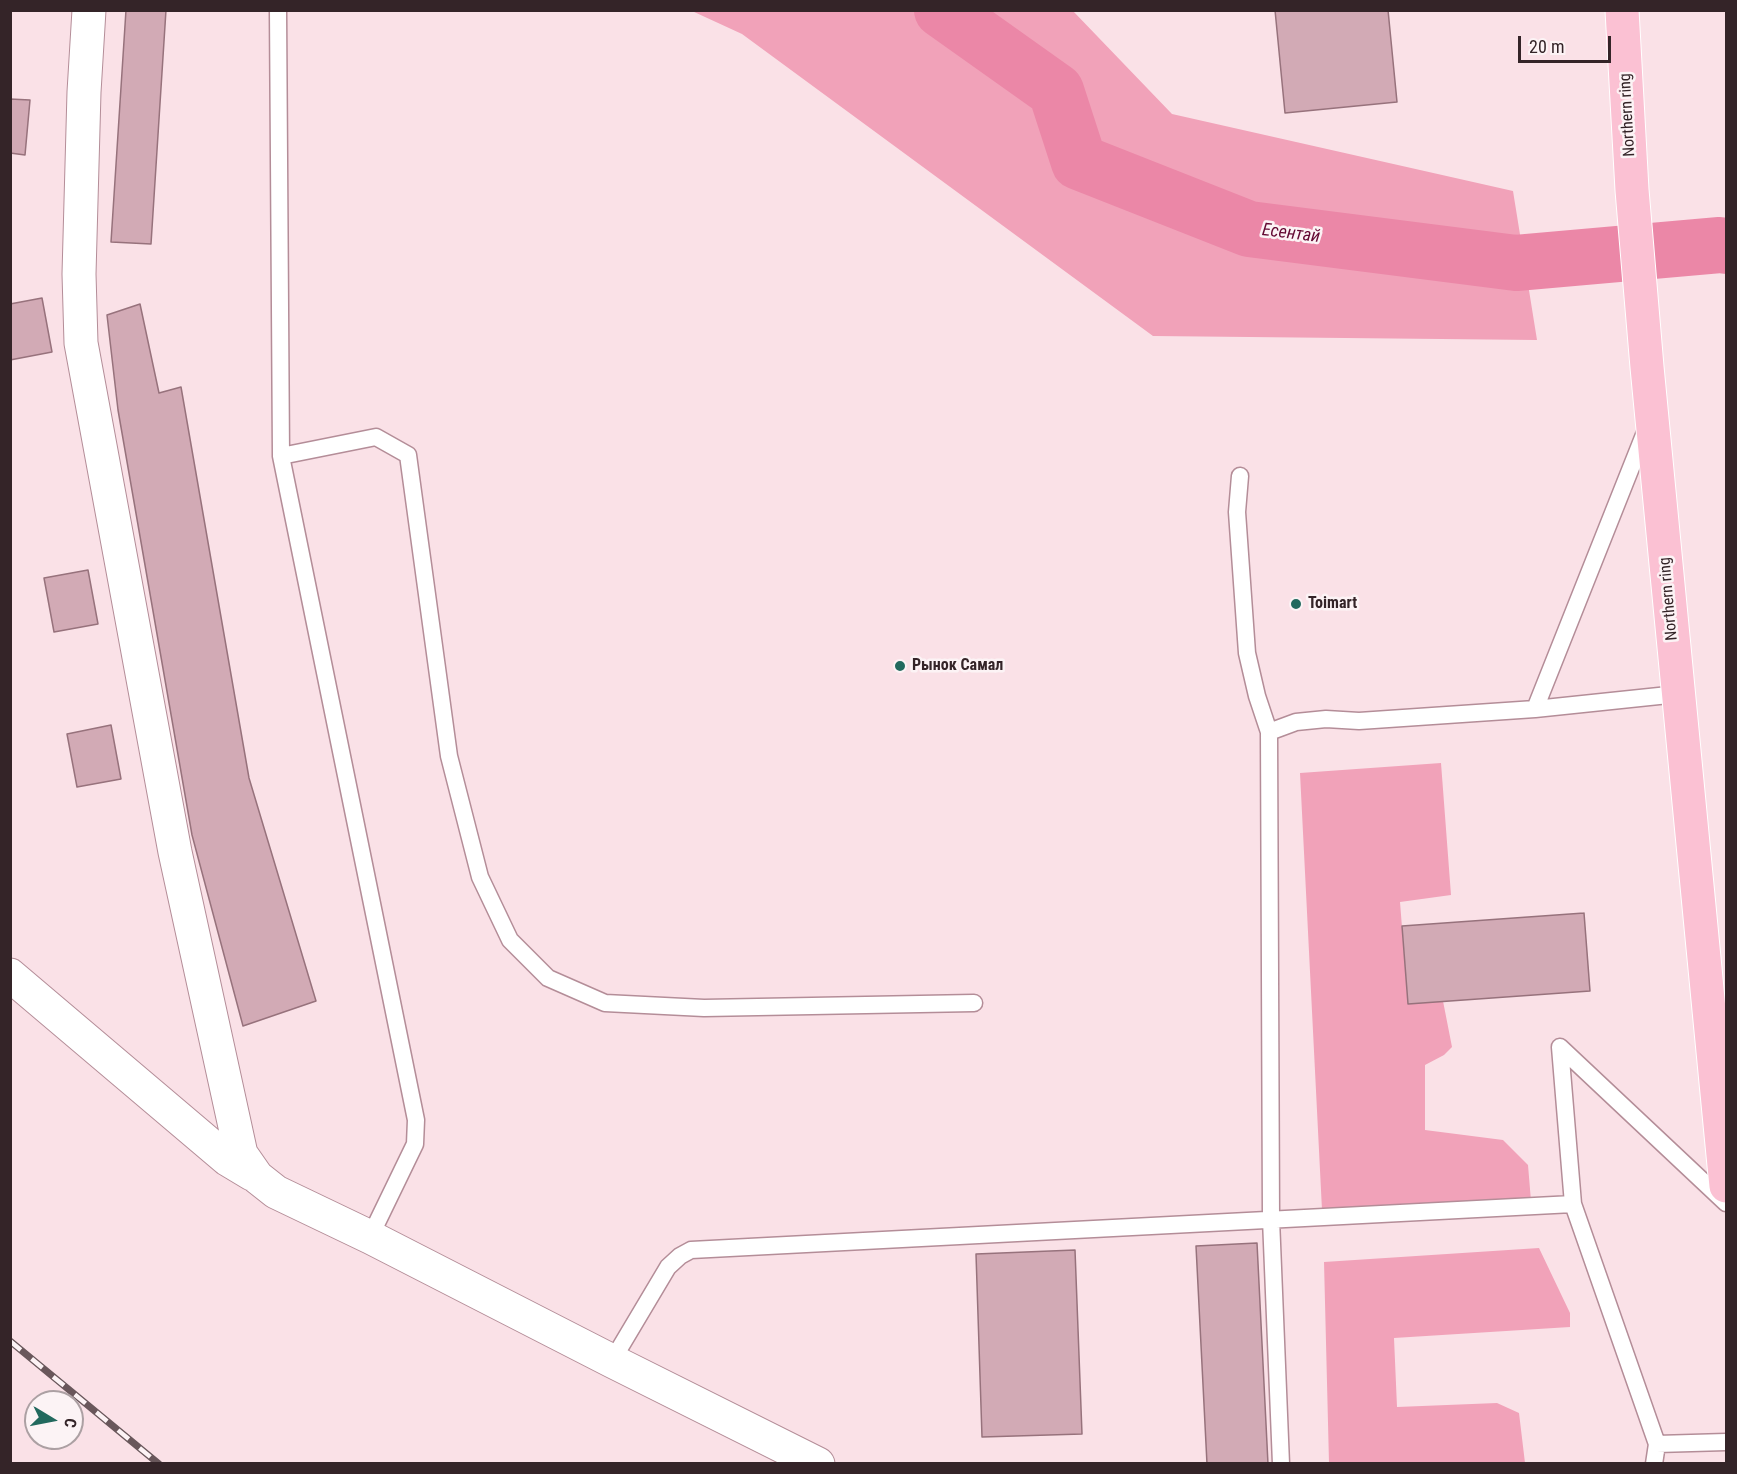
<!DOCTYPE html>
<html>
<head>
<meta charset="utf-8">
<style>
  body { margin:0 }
  #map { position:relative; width:1737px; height:1474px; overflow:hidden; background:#fae1e7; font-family:"Roboto Condensed",sans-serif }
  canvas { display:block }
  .frame { position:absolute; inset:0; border:12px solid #342428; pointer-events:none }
  .north { position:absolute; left:24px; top:1390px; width:60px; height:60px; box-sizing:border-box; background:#fcf3f5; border:2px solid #aca0a3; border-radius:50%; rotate:100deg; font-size:16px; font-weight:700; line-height:24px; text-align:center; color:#342428 }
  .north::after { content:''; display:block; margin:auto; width:21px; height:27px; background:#22695e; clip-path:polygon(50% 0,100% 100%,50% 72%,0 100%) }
  .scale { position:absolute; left:1518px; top:36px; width:93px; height:27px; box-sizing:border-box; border:3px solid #342428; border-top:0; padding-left:8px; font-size:18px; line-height:21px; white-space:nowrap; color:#342428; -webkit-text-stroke:4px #fcf3f5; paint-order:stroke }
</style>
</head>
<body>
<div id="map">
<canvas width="1737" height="1474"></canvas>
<div class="frame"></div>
<div class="north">С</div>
<div class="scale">20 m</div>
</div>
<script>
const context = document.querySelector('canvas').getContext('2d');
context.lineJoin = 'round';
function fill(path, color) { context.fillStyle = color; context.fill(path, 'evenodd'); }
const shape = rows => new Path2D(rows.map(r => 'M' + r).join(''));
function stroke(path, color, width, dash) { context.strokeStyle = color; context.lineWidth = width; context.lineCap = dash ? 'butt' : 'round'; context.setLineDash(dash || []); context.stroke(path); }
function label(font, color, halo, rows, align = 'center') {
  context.font = font + ' "Roboto Condensed",sans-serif'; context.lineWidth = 5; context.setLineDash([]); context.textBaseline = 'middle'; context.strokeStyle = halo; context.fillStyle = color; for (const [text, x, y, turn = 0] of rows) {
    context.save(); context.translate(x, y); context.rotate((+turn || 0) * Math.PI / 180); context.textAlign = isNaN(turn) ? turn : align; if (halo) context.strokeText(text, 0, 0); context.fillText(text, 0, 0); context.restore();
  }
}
const green = shape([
  [692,11,1073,11,1172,114,1513,191,1537,340,1153,336,742,34],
  [1441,763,1451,895,1400,902,1408,1004,1443,1001,1452,1047,1444,1055,1425,1065,1425,1130,1503,1140,1528,1165,1531,1201,1322,1210,1300,773],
  [1539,1248,1570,1313,1570,1327,1394,1338,1397,1407,1497,1403,1519,1413,1525,1463,1329,1463,1324,1262]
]);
const river = shape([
  [942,10,1056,91,1079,162,1249,229,1516,263,1720,245,1726,246]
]);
const building = shape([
  [126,10,166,10,151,244,111,242,126,10],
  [1275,10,1388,10,1397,102,1285,113,1275,10],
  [10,99,30,100,25,155,10,153,10,99],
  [42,298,52,352,10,360,10,304,42,298],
  [140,304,159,393,181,387,249,778,316,1001,243,1026,192,835,118,410,107,315,140,304],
  [88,570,98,624,54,632,44,578,88,570],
  [111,725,121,779,77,787,67,734,111,725],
  [1584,913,1590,991,1408,1004,1402,926,1584,913],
  [1257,1243,1268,1464,1207,1464,1196,1246,1257,1243],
  [1075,1250,1082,1434,982,1437,976,1254,1075,1250]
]);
const lane = shape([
  [278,10,281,456,416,1120,415,1144,370,1237],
  [281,456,376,437,408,455,449,756,480,877,510,940,548,978,605,1003,704,1008,974,1003],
  [1240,476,1237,512,1247,653,1257,696,1269,732],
  [1535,709,1646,430],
  [1560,1047,1573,1204,1657,1444,1654,1464],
  [1560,1047,1726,1203],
  [612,1361,668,1267,680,1256,691,1250,1573,1204],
  [1657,1444,1726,1442],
  [1281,1464,1271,1219,1269,732,1296,722,1326,719,1359,721,1535,709,1678,694]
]);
const street = shape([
  [89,10,84,92,79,274,81,343,175,852,241,1154,257,1177,276,1192,370,1237,612,1361,818,1464],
  [10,975,227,1159,252,1174]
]);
const primary = shape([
  [1622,10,1632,190,1647,367,1726,1186]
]);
const rail = shape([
  [10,1341,159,1464]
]);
const markers = [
  [1296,604,6,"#22695e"],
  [900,666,6,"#22695e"]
];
const streetNames = [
  ["Northern ring",1628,115,-93],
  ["Northern ring",1669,599,-95]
];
const poiNames = [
  ["Toimart",1308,604],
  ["Рынок Самал",912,666]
];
const waterNames = [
  ["Есентай",1291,234,7]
];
fill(green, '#f1a2b9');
stroke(river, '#eb87a7', 56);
fill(building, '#d2aab5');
stroke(building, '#97727c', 1.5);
stroke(lane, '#b48d98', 19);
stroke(street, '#b48d98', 35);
stroke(primary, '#fff', 35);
stroke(lane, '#fff', 16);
stroke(street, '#fff', 33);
stroke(primary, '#fbc1d3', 33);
stroke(rail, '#69575b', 7);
stroke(rail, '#fcf3f5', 4.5, [14]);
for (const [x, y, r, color] of markers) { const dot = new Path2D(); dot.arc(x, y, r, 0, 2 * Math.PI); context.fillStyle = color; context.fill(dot); stroke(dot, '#fcf3f5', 2); }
label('16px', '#342428', '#fcf3f5', streetNames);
label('bold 16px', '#342428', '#fcf3f5', poiNames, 'left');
label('italic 18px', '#640933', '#fcf3f5', waterNames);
</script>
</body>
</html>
